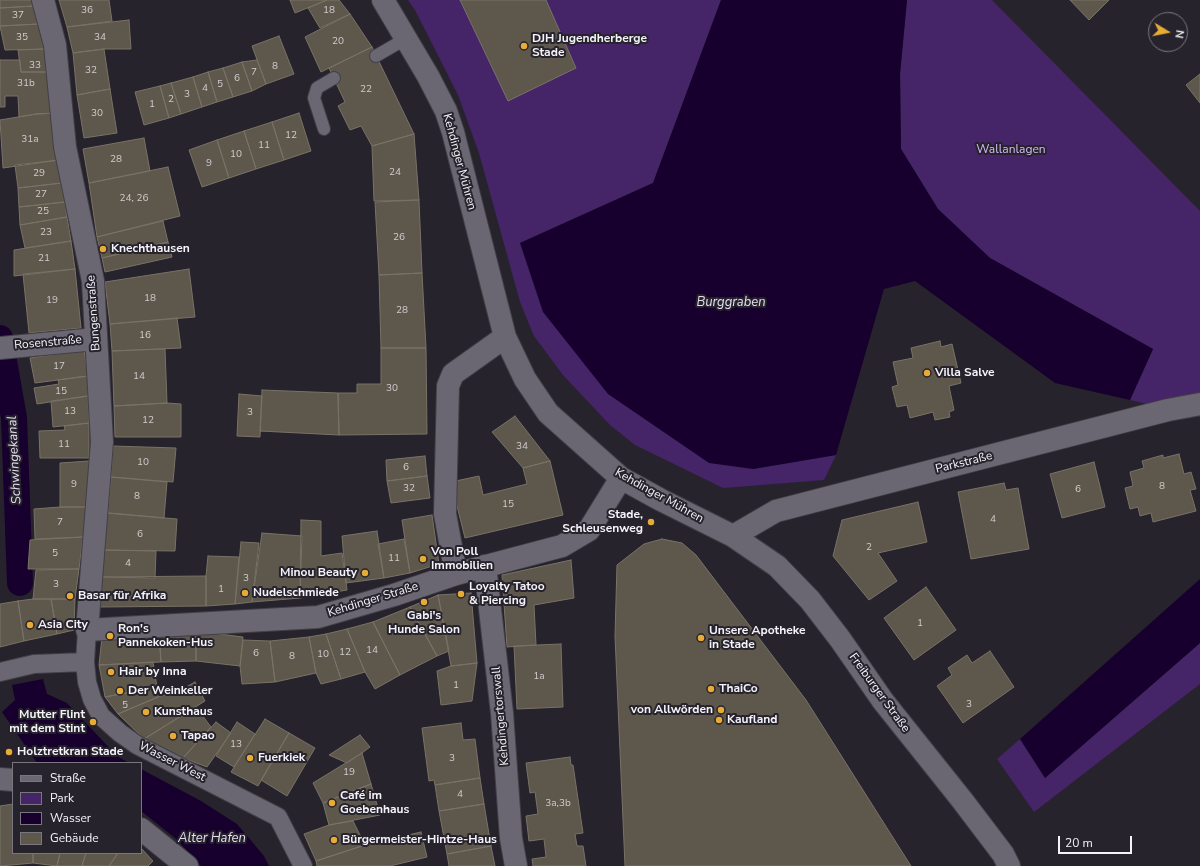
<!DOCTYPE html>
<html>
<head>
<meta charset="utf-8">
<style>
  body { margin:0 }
  #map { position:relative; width:1200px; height:866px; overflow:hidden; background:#27232c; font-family:"Nunito Sans",sans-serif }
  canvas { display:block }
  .legend { position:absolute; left:12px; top:762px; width:130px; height:92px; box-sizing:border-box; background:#27232c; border:1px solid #79767e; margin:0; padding:5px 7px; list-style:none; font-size:12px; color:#f5f3fa }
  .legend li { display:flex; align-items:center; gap:8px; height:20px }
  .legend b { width:20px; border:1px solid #79767e }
  .north { position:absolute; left:1148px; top:12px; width:40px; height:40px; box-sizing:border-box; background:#27232c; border:1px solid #79767e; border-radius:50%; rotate:100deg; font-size:11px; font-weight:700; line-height:16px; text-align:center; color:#f5f3fa }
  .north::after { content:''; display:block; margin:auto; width:14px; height:18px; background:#e6ac36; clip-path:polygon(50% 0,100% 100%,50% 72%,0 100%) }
  .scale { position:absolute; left:1058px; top:836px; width:74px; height:18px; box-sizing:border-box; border:2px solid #f5f3fa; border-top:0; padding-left:5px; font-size:12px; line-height:14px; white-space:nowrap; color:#f5f3fa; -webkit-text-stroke:3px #27232c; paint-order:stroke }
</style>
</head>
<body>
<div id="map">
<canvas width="1200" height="866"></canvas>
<ul class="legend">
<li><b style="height:5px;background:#6b6772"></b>Straße</li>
<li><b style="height:11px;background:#462468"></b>Park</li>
<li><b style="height:11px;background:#17002d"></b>Wasser</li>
<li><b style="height:11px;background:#5d574c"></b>Gebäude</li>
</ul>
<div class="north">N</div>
<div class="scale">20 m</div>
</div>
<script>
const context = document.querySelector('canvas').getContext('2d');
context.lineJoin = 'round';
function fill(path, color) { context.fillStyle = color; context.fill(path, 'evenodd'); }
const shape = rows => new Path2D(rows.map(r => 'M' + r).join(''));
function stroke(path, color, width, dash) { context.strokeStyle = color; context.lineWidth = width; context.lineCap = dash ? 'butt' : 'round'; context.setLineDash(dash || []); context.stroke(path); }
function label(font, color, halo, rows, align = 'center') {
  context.font = font + ' "Nunito Sans",sans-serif'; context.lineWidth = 4; context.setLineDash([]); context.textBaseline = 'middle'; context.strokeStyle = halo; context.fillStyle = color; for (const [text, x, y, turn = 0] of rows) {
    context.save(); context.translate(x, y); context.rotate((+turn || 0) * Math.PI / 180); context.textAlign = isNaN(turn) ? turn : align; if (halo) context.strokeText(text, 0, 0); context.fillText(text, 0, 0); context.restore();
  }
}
const green = shape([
  [408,0,721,0,653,183,520,243,753,469,836,455,824,480,723,488,635,445,610,425,563,375,534,336,520,302,479,153,458,95,415,10],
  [907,0,992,0,1200,211,1200,417,1130,400,1153,349,990,258,938,209,901,149,900,74],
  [1200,643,1200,684,1034,812,997,759,1020,739,1045,778]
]);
const water = shape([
  [721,0,907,0,900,74,901,149,938,209,990,258,1153,349,1130,400,1055,383,915,281,884,289,836,455,753,469,709,463,608,394,543,312,520,243,653,183],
  [1200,579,1200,643,1045,778,1020,739],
  [43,679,47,694,67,703,117,756,129,763,37,763,2,712,15,700,12,685],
  [141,769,201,801,237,824,264,856,269,866,201,866,175,838,141,811]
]);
const canal = shape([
  [0,338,14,418,20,583]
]);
const building = shape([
  [0,0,33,0,34,6,0,8,0,0],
  [59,0,109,0,112,21,67,27,59,0],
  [290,0,327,0,295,13,290,0],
  [327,0,339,0,350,14,320,28,308,8,327,0],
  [460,0,546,0,576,68,508,101,460,0],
  [1070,0,1109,0,1089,20,1070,0],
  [34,6,39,24,0,26,0,8,34,6],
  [350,14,372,47,321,72,305,37,350,14],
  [129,20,131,49,104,49,73,53,67,27,129,20],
  [39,24,45,49,5,50,0,26,39,24],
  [279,36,294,74,266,84,252,46,279,36],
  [372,47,414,134,372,146,361,126,350,130,338,106,345,102,329,68,372,47],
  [45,49,51,72,21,72,18,50,45,49],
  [104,49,110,89,77,95,73,53,104,49],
  [0,60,20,60,21,72,51,72,57,113,36,114,19,117,18,96,5,96,5,107,0,107,0,60],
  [257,60,266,84,252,91,242,62,257,60],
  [242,62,252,91,233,97,223,68,242,62],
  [223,68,233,97,217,102,208,72,223,68],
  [208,72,217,102,202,107,193,77,208,72],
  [1200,74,1200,103,1186,85,1200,74],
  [193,77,202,107,181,114,171,83,193,77],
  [171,83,181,114,169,118,160,86,171,83],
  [160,86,169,118,144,125,135,92,160,86],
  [110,89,117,133,84,138,77,95,110,89],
  [57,113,59,160,3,168,0,120,36,114,57,113],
  [299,113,311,151,284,160,272,122,299,113],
  [272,122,284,160,256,169,244,131,272,122],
  [244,131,256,169,229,178,217,140,244,131],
  [414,134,419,200,374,201,372,146,414,134],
  [144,138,150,171,89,183,83,149,144,138],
  [217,140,229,178,202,187,189,150,217,140],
  [59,160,62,183,18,188,15,165,59,160],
  [168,167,180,216,97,237,89,183,168,167],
  [62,183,65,202,19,207,18,188,62,183],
  [419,200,422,273,379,275,375,202,419,200],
  [65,202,67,217,20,225,19,207,65,202],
  [67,217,71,241,25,248,20,225,67,217],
  [163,221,168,242,102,258,97,237,163,221],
  [71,241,75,269,14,276,14,250,71,241],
  [168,242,172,257,105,272,102,258,168,242],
  [75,269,81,328,29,333,23,274,75,269],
  [189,269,195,317,110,324,105,282,189,269],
  [422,273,426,348,381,348,379,275,422,273],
  [177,318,181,348,112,351,110,324,177,318],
  [940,341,941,347,952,344,961,383,949,386,954,410,949,412,950,417,935,420,933,412,910,418,907,405,897,407,892,387,898,385,893,362,913,358,911,348,940,341],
  [381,348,426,348,427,434,339,435,338,393,357,393,357,384,381,384,381,348],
  [165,349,167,403,114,406,112,351,165,349],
  [84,350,88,376,35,383,30,358,84,350],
  [88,376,88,396,37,404,34,388,59,384,58,380,88,376],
  [262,390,338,393,339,435,260,431,262,390],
  [239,394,262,396,260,437,237,436,239,394],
  [88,396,89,423,53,427,51,401,88,396],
  [167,403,181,404,181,437,115,437,114,406,167,403],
  [515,416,550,461,523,468,492,432,515,416],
  [89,423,89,458,40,458,39,431,65,430,64,426,89,423],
  [113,446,176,448,173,482,111,477,113,446],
  [1179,454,1184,474,1191,472,1196,489,1190,490,1196,511,1153,522,1151,513,1140,516,1138,507,1130,509,1125,488,1133,486,1130,472,1144,468,1142,461,1163,455,1163,458,1179,454],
  [425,456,427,476,387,481,386,460,425,456],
  [89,461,87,507,60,507,60,463,89,461],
  [550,461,563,515,465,538,451,482,479,476,483,495,527,484,523,468,550,461],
  [1094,462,1105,507,1062,518,1050,474,1094,462],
  [427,476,430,498,391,503,387,481,427,476],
  [111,477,167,482,164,518,108,513,111,477],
  [1004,483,1006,490,1018,488,1029,549,971,559,958,492,1004,483],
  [918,502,927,542,878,553,897,581,869,600,833,556,842,520,918,502],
  [60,507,87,507,83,537,35,539,34,509,60,507],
  [108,513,177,519,175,551,101,550,108,513],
  [432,515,439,564,410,573,402,520,432,515],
  [301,520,321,521,321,556,342,553,347,590,300,598,301,520],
  [377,531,384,578,346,583,342,536,377,531],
  [262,533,302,536,300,598,252,602,262,533],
  [83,537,79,569,28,569,30,540,83,537],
  [404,539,410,573,384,578,378,544,404,539],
  [662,539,682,543,696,555,806,700,911,866,625,866,615,636,617,565,644,544,662,539],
  [241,542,259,543,252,602,235,604,241,542],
  [101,550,156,551,155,578,101,577,101,550],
  [208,556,239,557,235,604,206,606,206,576,208,556],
  [571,560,574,598,534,605,536,645,507,647,502,575,571,560],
  [79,569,75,599,33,599,36,570,79,569],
  [206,576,206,606,99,607,101,577,206,576],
  [926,587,956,630,914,660,884,618,926,587],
  [471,593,477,663,451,666,438,595,471,593],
  [438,595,449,651,437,656,410,607,438,595],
  [33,599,51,599,57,634,24,641,18,601,33,599],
  [51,599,75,599,74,630,57,634,51,599],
  [18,601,24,641,0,647,0,604,18,601],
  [410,607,437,656,400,675,373,622,410,607],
  [373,622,400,675,375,689,365,672,347,629,373,622],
  [347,629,365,672,341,679,326,634,347,629],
  [196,631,196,661,161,662,159,633,196,631],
  [196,631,243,637,240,666,196,661,196,631],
  [159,633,161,662,99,665,102,637,159,633],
  [326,634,341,679,321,684,316,673,309,637,326,634],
  [309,637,316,673,275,682,270,641,309,637],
  [243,640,270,641,275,682,242,684,240,666,243,640],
  [561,644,563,707,517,709,514,646,561,644],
  [990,651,1014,687,963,723,937,686,952,675,948,668,967,655,972,663,990,651],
  [153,662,157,687,105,697,99,665,153,662],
  [477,663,472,701,441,705,437,671,451,666,477,663],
  [195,682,205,701,144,739,118,714,158,697,172,692,174,694,195,682],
  [157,687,158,697,118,714,105,697,157,687],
  [196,707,211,727,183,758,144,739,196,707],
  [265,719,289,733,258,786,231,772,265,719],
  [216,722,231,733,207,767,183,758,216,722],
  [237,722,255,734,234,767,216,756,237,722],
  [461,723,463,740,475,739,480,778,435,785,434,780,429,781,422,728,461,723],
  [289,733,315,748,287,796,261,780,289,733],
  [360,735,370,747,362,753,347,763,329,755,360,735],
  [362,753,371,784,323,803,313,783,362,753],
  [570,757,571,765,573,765,583,833,575,834,577,846,583,846,586,866,533,866,532,859,546,857,544,839,529,841,526,816,538,814,535,792,530,793,526,763,570,757],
  [480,778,484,804,439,811,435,785,480,778],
  [371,784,380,815,329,825,323,803,371,784],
  [13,804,13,853,33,853,33,863,0,866,0,806,13,804],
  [484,804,491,846,447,854,439,811,484,804],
  [353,821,365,845,316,861,304,834,329,825,353,821],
  [421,832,427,857,390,866,317,866,316,861,365,845,421,832],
  [491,846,495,866,449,866,447,854,491,846],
  [141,848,153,861,148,866,109,866,118,853,141,853,141,848],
  [33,853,60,853,57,866,33,863,33,853],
  [60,853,86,853,82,866,57,866,60,853],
  [86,853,118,853,109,866,85,866,82,865,86,853]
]);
const service = shape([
  [376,56,407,38],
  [324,129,314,98,317,88,334,78]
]);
const pedestrian = shape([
  [87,630,85,662,87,682,92,699,101,716,120,733,137,745,278,817,303,866],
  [0,672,34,664,85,662]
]);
const minor = shape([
  [43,0,55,45,65,147,93,281,102,442,87,630,318,617,394,595,456,574,562,546,589,530,621,478],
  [383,0,428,76,446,111,453,132,505,337,525,379,548,413,621,478,661,500,733,536,777,566,810,600,840,639,883,701,962,800,1003,854,1009,866],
  [0,348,96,339],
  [733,536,776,511,1168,410,1200,404],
  [485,566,502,713,511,838,516,866],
  [456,574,445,514,448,386,453,374,505,337],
  [0,779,13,780],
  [141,829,187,866]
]);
const markers = [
  [524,46,4,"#e6ac36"],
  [103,249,4,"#e6ac36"],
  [927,373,4,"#e6ac36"],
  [651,522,4,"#e6ac36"],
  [423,559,4,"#e6ac36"],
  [365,573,4,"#e6ac36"],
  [245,593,4,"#e6ac36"],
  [461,594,4,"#e6ac36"],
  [70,596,4,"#e6ac36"],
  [424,602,4,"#e6ac36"],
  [30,625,4,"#e6ac36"],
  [110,636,4,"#e6ac36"],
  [701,638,4,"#e6ac36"],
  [111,672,4,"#e6ac36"],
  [711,689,4,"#e6ac36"],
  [120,691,4,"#e6ac36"],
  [721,710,4,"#e6ac36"],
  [146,712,4,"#e6ac36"],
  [719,720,4,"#e6ac36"],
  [93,722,4,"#e6ac36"],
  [173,736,4,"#e6ac36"],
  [9,752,4,"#e6ac36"],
  [250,758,4,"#e6ac36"],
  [332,803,4,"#e6ac36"],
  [334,840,4,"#e6ac36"]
];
const numberNames = [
  ["36",87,11],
  ["18",329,11],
  ["37",18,16],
  ["35",22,38],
  ["34",100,38],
  ["20",338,42],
  ["33",35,66],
  ["8",275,67],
  ["32",91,71],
  ["7",254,73],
  ["6",237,79],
  ["31b",26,84],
  ["5",220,85],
  ["4",205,89],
  ["22",366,90],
  ["3",187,95],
  ["2",171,100],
  ["1",152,105],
  ["30",97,114],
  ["12",291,136],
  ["31a",30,140],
  ["11",264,146],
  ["10",236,155],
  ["28",116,160],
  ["9",209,164],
  ["24",395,173],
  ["29",39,174],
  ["27",41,195],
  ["24, 26",134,199],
  ["25",43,212],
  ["23",46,233],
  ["26",399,238],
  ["21",44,259],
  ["18",150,299],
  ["19",52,301],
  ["28",402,311],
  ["16",145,336],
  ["17",59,367],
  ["14",139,377],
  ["30",392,389],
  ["15",61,392],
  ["13",70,412],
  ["3",250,413],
  ["12",148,421],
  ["11",64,445],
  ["34",522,447],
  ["10",143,463],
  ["6",406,468],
  ["9",74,485],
  ["8",1162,487],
  ["32",409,489],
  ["6",1078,490],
  ["8",137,497],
  ["15",508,505],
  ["4",993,520],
  ["7",60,523],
  ["6",140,535],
  ["2",869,548],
  ["5",55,554],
  ["11",394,559],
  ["4",128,564],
  ["3",246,579],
  ["3",56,585],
  ["1",221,590],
  ["1",920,624],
  ["14",372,651],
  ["12",345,653],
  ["6",256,654],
  ["10",323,655],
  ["8",292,657],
  ["1a",539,677],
  ["1",456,686],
  ["3",969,705],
  ["5",125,706],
  ["13",236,745],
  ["3",452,759],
  ["19",349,773],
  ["4",460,795],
  ["3a,3b",558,804]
];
const poiNames = [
  ["DJH Jugendherberge",532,39],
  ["Stade",532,53],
  ["Knechthausen",111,249],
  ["Villa Salve",935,373],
  ["Stade,",643,515,"right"],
  ["Schleusenweg",643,529,"right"],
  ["Von Poll",431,552],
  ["Immobilien",431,566],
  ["Minou Beauty",357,573,"right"],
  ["Loyalty Tatoo",469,587],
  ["& Piercing",469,601],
  ["Nudelschmiede",253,593],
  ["Basar für Afrika",78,596],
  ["Gabi's",424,616,"center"],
  ["Hunde Salon",424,630,"center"],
  ["Asia City",38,625],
  ["Ron's",118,629],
  ["Pannekoken-Hus",118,643],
  ["Unsere Apotheke",709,631],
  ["in Stade",709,645],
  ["Hair by Inna",119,672],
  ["ThaiCo",719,689],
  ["Der Weinkeller",128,691],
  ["von Allwörden",713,710,"right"],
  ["Kunsthaus",154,712],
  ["Mutter Flint",85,715,"right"],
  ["mit dem Stint",85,729,"right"],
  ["Kaufland",727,720],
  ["Tapao",181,736],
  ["Holztretkran Stade",17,752],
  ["Fuerkiek",258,758],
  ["Café im",340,796],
  ["Goebenhaus",340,810],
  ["Bürgermeister-Hintze-Haus",342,840]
];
const parkNames = [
  ["Wallanlagen",1011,150]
];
const streetNames = [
  ["Kehdinger Mühren",459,162,75],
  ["Bungenstraße",94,313,-94],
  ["Rosenstraße",48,343,-5],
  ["Parkstraße",964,463,-14],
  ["Kehdinger Mühren",659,496,29],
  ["Kehdinger Straße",373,600,-17],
  ["Freiburger Straße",879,693,54],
  ["Kehdingertorswall",501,716,-95],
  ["Wasser West",172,762,27]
];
const waterNames = [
  ["Burggraben",731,303],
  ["Schwingekanal",15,460,-93],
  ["Alter Hafen",212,839]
];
fill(green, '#462468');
fill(water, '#17002d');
stroke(canal, '#17002d', 26);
fill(building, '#5d574c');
stroke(building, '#797267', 1);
stroke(service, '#423f47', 14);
stroke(pedestrian, '#423f47', 20);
stroke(minor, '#423f47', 24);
stroke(service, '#6b6772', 12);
stroke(pedestrian, '#6b6772', 18);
stroke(minor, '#6b6772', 22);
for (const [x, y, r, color] of markers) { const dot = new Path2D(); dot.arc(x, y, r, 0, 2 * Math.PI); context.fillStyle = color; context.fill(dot); stroke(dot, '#27232c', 1.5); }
label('10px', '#cfccce', null, numberNames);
label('bold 12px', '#f5f3fa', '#27232c', poiNames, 'left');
label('12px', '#d4baf8', '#27232c', parkNames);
label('12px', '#f5f3fa', '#27232c', streetNames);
label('italic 13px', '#e5ddf2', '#27232c', waterNames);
</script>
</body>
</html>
